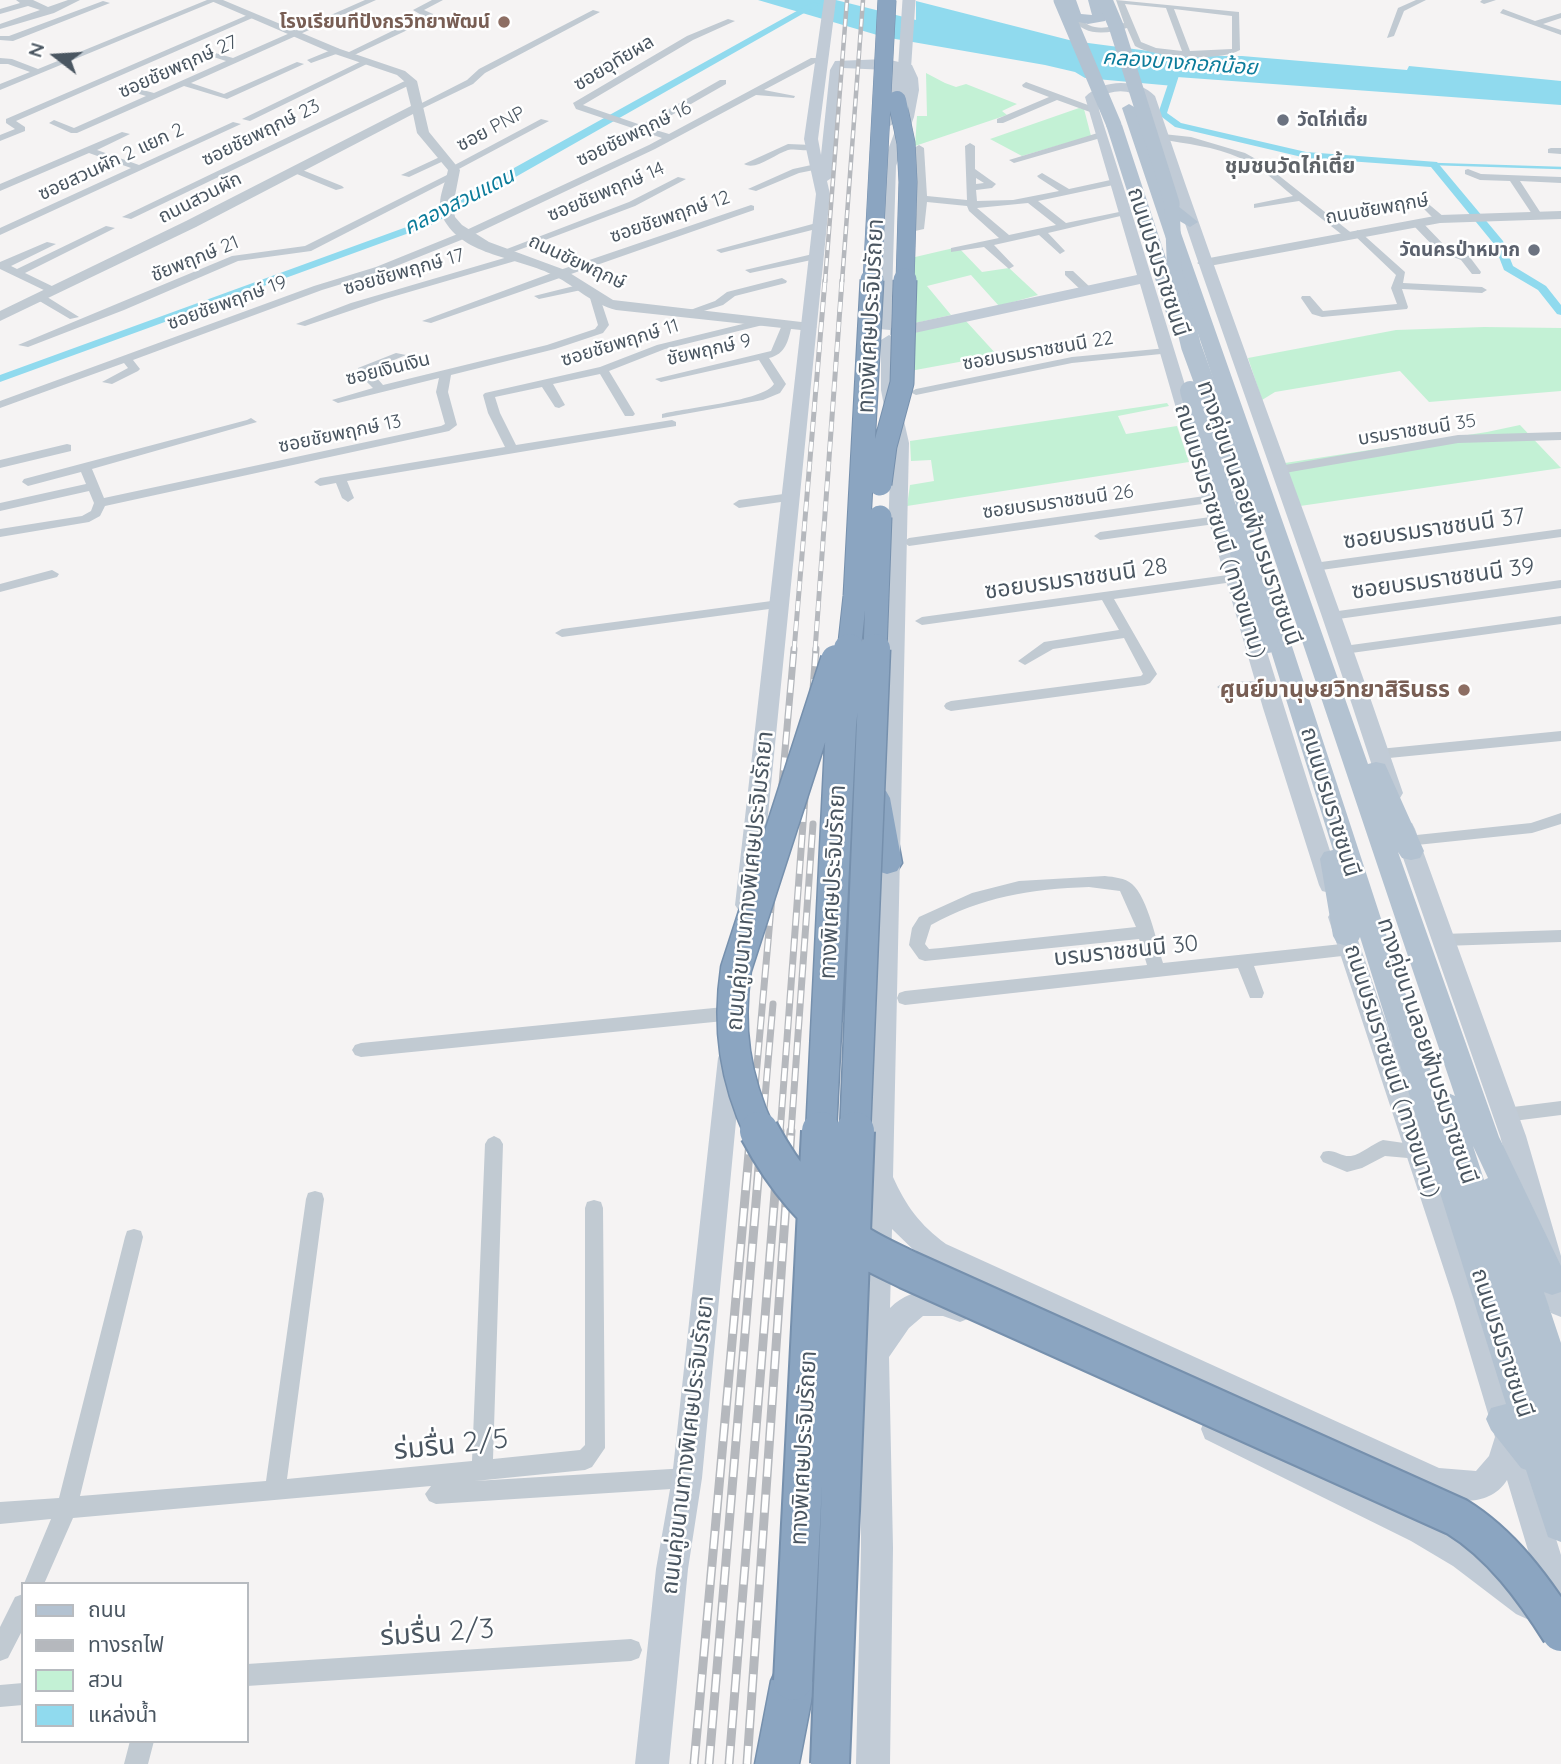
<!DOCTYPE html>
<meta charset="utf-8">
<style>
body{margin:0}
#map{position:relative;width:1561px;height:1764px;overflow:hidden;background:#f5f3f3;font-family:Quicksand,"Noto Sans Thai",sans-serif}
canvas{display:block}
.legend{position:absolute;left:21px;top:1582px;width:228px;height:161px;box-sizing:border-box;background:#fff;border:2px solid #b7bbc0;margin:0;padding:9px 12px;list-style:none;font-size:21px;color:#4a5661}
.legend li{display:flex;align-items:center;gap:14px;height:35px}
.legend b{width:35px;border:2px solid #b7bbc0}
.north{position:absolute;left:21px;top:21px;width:70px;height:70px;-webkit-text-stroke:5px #fff;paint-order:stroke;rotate:287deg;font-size:19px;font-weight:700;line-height:28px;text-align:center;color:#4a5661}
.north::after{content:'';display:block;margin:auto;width:24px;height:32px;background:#4a5661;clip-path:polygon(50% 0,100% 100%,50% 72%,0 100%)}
</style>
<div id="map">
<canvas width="1561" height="1764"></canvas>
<ul class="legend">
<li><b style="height:9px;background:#b3c2d1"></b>ถนน</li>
<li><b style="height:9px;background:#b5b8bd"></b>ทางรถไฟ</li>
<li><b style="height:19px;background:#c3f1d5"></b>สวน</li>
<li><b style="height:19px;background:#90daee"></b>แหล่งน้ำ</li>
</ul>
<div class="north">N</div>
</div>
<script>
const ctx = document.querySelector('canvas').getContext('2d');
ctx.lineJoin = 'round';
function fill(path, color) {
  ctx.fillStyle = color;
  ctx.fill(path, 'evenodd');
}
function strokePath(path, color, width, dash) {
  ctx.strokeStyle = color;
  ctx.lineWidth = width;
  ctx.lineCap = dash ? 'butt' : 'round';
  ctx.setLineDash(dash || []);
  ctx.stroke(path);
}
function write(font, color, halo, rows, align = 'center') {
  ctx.font = font + ' Quicksand,"Noto Sans Thai",sans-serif';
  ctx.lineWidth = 5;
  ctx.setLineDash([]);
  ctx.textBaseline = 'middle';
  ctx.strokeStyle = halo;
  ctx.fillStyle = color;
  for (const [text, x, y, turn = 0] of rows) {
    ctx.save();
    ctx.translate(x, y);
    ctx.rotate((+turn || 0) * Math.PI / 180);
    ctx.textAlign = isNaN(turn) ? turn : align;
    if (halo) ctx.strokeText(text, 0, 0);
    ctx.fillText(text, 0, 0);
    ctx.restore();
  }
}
fill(new Path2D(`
 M926 73 945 83 956 87 966 84 1017 104 1002 111 1007 115 915 146 917 116H927Z
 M1079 108 1084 109 1091 136 1022 156 990 139Z
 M958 247 982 272 1009 268 1038 295 999 306 971 275 927 286 951 315 898 327V261Z
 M965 320 997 355 910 371 912 332Z
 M1484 327 1561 328V391L1429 402 1400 371 1275 392 1262 400 1248 358 1396 330Z
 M1167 403 1169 406 1118 416 1126 434 1177 426 1189 462 907 506 910 485 934 481 931 460 911 461 910 441Z
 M1520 425 1561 468 1300 506 1285 463 1487 432Z`), '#c3f1d5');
fill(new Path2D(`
 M758 0H836L916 20V1L1073 41 1187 56H1242L1407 70 1409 66 1551 80 1561 81V105L1177 77 1174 86 1085 78 1075 72 1045 65 884 37Z`), '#90daee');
strokePath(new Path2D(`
 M1434 164 1561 168`), '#90daee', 2.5);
fill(new Path2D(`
 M813 2 820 4 431 225 0 382V375L423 221 505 173Z
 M1178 63 1182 66 1167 113 1181 123 1306 152 1437 162 1503 241 1513 266 1546 286 1561 305V315L1557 314 1538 290 1504 270 1494 244 1431 167 1306 158 1175 127 1158 114 1174 66Z`), '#90daee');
const motorway = new Path2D(`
 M876 788 886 791 890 798 902 863 897 871 887 874 877 871 872 863 862 798 866 791Z
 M793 1659 808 1666 815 1681 799 1764H755L771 1681 778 1666Z`);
strokePath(motorway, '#7690ad', 3);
fill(new Path2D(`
 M16 0H33L48 7 68 0H80L54 13 0 29V24L40 10 28 6 0 14V9L20 3Z
 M207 0H218L0 90V84L30 72 8 64H0V58L12 59 38 69Z
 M365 0H376L191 83 224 94 297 62 304 64 227 99 184 86 77 133H71L49 123 54 120 74 128 146 96 120 88V84L154 93 226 61 201 53V49L233 58Z
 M432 0H443L424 10 433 14V18L350 57 343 55 423 16 413 10Z
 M1116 0 1239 12 1240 50C1219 62 1156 58 1135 46L1127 28C1106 34 1084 37 1071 17L1078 15C1089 32 1107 29 1124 23ZM1125 4 1166 8 1182 51 1156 48 1141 42ZM1174 9 1232 16V49L1190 51Z
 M1416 0H1426L1404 11 1394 36 1387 38 1398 8Z
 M1482 0H1496L1484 4 1480 2Z
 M103 1 110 3 13 41 0 40V36H9Z
 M1503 9 1535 21 1561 13V18L1543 24 1561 30V35L1500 13Z
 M593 10 600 12 485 73 473 84 419 110 412 108 467 80 479 69Z
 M250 14 257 16 16 121 25 127V131L0 141V135L15 129 6 123V119Z
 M728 19 735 21 693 40 583 105 641 125 720 80H726V84L649 128 669 134 811 58H817V62L764 90 795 96 794 98 756 95 655 149 471 236 384 271 322 290 133 360 140 369 138 371 112 384 102 382 128 368 124 363 0 408V401L314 286 376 267 460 233 649 145 662 138 576 109 573 103 687 36Z
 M336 48 339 49V53L311 63 307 60Z
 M364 60 371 62 250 121 242 119Z
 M411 78 415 81 414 83 131 219 122 217Z
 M1026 82 1096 108 1097 110 1090 112 1057 100 1003 123H997V119L1049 97 1023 87 1022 85Z
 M541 119 549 121 457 170 449 168Z
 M233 122 241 124 0 235V228L131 168 89 153 0 191V184L122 132 130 134 97 150 139 165Z
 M1101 132 1104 133V137L1014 163 1009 160Z
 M1163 134 1191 137 1245 153 1263 163 1354 235 1345 237 1299 201 1254 208V204L1293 196C1276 182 1260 166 1240 158 1214 146 1186 144 1160 139V135Z
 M970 143 975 146V169L996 184 992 188 976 190 977 201 1013 200 1059 191 1039 178 1037 176 1042 173 1069 189 1115 179 1118 180V184L1038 201 1066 223 1124 211 1129 214 1048 233 1065 251 1060 254 1039 235 994 245 1014 266 1009 269 984 247 951 252V248L999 238 969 211 967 206 927 202 924 229 915 231 917 199 914 148 919 145 924 148 927 196 967 200 965 146ZM976 178 984 183 976 184ZM1028 203 1056 225 1009 235 977 208Z
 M788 144 812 145 817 148C808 153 798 148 788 150 775 154 756 171 744 164Z
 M1551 148H1561V154L1548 153V149Z
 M442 156 450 158 409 177 401 175Z
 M816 164 819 165V169L799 173 756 191 748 189 793 169Z
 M295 167 342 186 344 188 336 190 292 172 290 170Z
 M1468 169 1481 174 1561 177V183L1520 181 1542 215 1537 218 1534 217 1510 181 1480 180 1465 174V170Z
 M451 173 459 175 311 251 238 261 124 310 28 347 18 345 232 256 305 246Z
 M678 177 686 179 635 206 508 254 499 252 629 202Z
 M1419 196 1444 217V221H1436L1414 199Z
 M751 205 754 206V210L431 323 422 321 557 271Z
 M1413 221H1421L1446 247 1469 256 1481 272 1480 274H1472L1461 260 1438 251 1413 225Z
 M820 222 824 223V227L721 253 716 250Z
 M106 226 115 228 25 273 58 289V293H50L0 269V262L47 242 56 244 11 266 17 269Z
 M1358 230 1405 272 1403 283 1482 287 1487 290 1482 293 1402 289 1408 307 1407 309 1322 317 1312 314 1301 298 1302 296H1310L1323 311 1397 304 1391 288 1396 275 1354 235 1353 233Z
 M817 253 822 256 821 258 750 273 745 270Z
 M518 254 522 255V259L385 299 305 326 296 324 351 303Z
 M1065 271H1073L1091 288V292H1083L1065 275Z
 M782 278 787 281 786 283 735 296 723 305 691 315 682 313 715 301 727 292Z
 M582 284 586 285V289L539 299 534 296Z
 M36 295H44L79 317 70 319 36 299Z
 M595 295 600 298 609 325 603 333 555 349 451 375 448 392 457 425 449 431 105 506 100 516 89 522 0 537V529L82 516 91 511 94 503 89 491 0 511V503L86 484 81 472 28 486 22 482 24 479 247 420 251 418 257 422 92 469 104 498 441 426 445 424 436 392 439 378 338 403 332 400 373 388 361 376 358 368 396 353 406 355 370 370 383 385 547 345 595 329 598 325 590 298Z
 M763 319 768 322 767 324 665 349 609 371 635 414 633 416H625L600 374 553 384 565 405 559 408 555 407 542 387 495 397 500 413 516 445 672 420 676 422V426L347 481 354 498 348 502 342 498 336 483 320 486 314 482 320 478 505 447 488 413 483 395 485 393 600 367 657 345Z
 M787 322 792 325C788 341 786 354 769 358L786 384 780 393 763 400 662 418V414C684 408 764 401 774 384L759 360 661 382 655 379 771 351 782 325Z
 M1167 348 1171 349V353L1072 363 916 395 910 392 916 389 1072 357Z
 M1561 432V440L1458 443 1279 474 1273 470 1279 466 1458 435Z
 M67 444 71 445V451L0 468V460Z
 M791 493 795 494V500L739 508 733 504 739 500Z
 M1212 495 1218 499 1216 502 909 546 903 542 909 538Z
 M1218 516 1222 517V523L1100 540 1094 536 1100 532Z
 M1561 529V537L1314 571 1308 567 1314 563Z
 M52 570 59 574 57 577 0 592V584Z
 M1235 574 1242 578 1240 581 1114 599 1157 674 1150 683 1145 685 951 711 946 709 944 706 946 703 951 701 1141 676 1143 674 1124 638 1053 649 1025 665 1018 661 1044 642 1119 630 1102 600 922 625 915 621 922 617Z
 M1561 580V588L1331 620 1324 616 1331 612Z
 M779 600 784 601V607L562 637 555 633 562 629Z
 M1561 616V624L1344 654 1337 650 1344 646Z
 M1268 681 1273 683 1275 686 1273 689 1224 692 1217 687 1224 682Z
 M1561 731V741L1379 759 1372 754 1379 749Z
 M1561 813V824L1532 833 1407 846 1399 841 1407 836 1531 823Z
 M1105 876C1114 877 1125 878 1132 884 1148 898 1157 943 1163 963L1351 943 1357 945 1359 949 1357 953 1351 955 1254 966 1264 993 1262 998H1250L1238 968 905 1005 899 1003 897 998 899 993 905 991 1147 965 1139 939 925 961 919 959 909 945 912 928 919 917 972 893 1019 881ZM1089 887 1120 891 1136 927 941 948 929 949 925 944 931 925C981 897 1031 889 1089 887Z
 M1561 930V942L1443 946 1437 944 1435 940 1437 936 1443 934Z
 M734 1006 740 1008 742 1013 740 1018 734 1020 361 1057 355 1055 352 1050 355 1045 361 1043Z
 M1561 1101V1115L1505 1122 1499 1120 1496 1115 1499 1110 1505 1108Z
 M494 1136 500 1139 503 1144 493 1459 580 1450 585 1445V1208L587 1202 594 1200 601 1202 603 1208 605 1448 592 1467 585 1470 475 1481 687 1468 694 1471 697 1478 694 1485 687 1488 436 1504 429 1501 425 1494 431 1486 73 1518 44 1584 23 1586 51 1519 0 1524V1502L59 1498 125 1237 127 1231 134 1229 141 1231 143 1237 80 1496 266 1481 306 1199 308 1193 315 1191 322 1193 324 1199 287 1479 472 1461 485 1144 488 1139Z
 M1383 1140 1425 1146 1428 1151 1425 1156 1419 1159 1385 1156 1362 1168 1347 1172 1323 1162 1320 1157 1323 1152C1334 1148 1340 1157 1351 1156 1362 1154 1372 1144 1383 1140Z
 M23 1594V1629L8 1658 0 1661V1627L15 1597Z
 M631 1639 639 1642 642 1650 639 1658 631 1661 247 1686V1664Z
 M23 1683V1705L0 1707V1685Z
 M130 1741H154L148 1764H124Z`), '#c1cad2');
fill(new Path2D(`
 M209 0H223L340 49 405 71 417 81 429 132 460 170 453 206 455 217 462 225 489 242 565 270 613 300 810 323 817 327 810 331 616 310C592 304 576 287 555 276 520 257 463 257 443 218 435 203 445 185 448 170L417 133 413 114 196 227 0 321V311L186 221 411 106 405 82 397 75 332 53Z
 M1561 211V219L1440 223 1204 267 1197 263 1204 259 1440 215Z`), '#c1cad2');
fill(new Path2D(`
 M824 0H836L818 139 821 155 830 70 835 61 886 59 912 65 918 78 919 90 914 117 896 166 891 328 1137 275 1085 97C1102 79 1138 78 1155 96 1234 330 1324 559 1403 793L1400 798 1392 801 1384 798 1381 793C1306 560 1219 331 1143 98 1129 89 1112 89 1098 98L1099 110C1182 368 1257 628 1341 885L1338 891 1330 893 1322 891 1319 885 1263 708 1140 284 896 337 890 335V330L879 329 877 326 882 166 905 104 906 90 903 71 899 70 895 123 888 127 881 123 887 70 843 68 833 177 827 181 830 194 759 905 755 911 747 914 739 911 735 905 816 194 804 139Z
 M889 335 897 340V390L909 443 893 1177C906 1206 920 1225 946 1244L1439 1468 1476 1471 1489 1456 1495 1437 1454 1300 1328 917 1332 911 1340 908 1348 911 1482 1300 1561 1555V1623L1550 1618 1545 1607 1507 1480C1490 1508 1452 1503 1426 1492L926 1262 892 1229 890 1308C915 1284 940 1289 970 1300L974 1309 970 1318 960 1322 943 1316H923L909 1328 889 1357 893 1548 890 1764H856L861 1548V1354L891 443 881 390V340Z
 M1404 821 1412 823 1415 829 1526 1136 1561 1256V1317L1551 1313 1547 1304 1500 1136 1393 829 1396 823Z
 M730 1048 739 1051 742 1058 702 1478 688 1569 669 1764H635L656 1569 672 1478 718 1058 721 1051Z
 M1216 1415 1433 1519 1475 1544 1538 1592 1543 1603 1538 1614 1527 1619 1516 1614 1453 1566 1411 1541 1205 1439 1201 1429 1205 1419Z`), '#c1cbd6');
fill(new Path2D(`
 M1062 0H1076L1081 14 1092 15 1088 0H1102L1107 18 1105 21 1088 24 1070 20Z
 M1129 104 1136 108 1168 198 1198 222 1190 227 1176 219 1368 764 1376 762 1385 764 1424 851 1420 858 1411 860 1402 858 1398 852 1499 1137 1561 1266V1292L1552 1295 1544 1292 1561 1343V1542L1548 1537 1526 1470 1521 1468 1491 1430 1486 1419 1491 1408 1506 1404 1360 937 1357 943 1347 946 1337 943 1333 936 1320 859 1324 852 1333 850 1227 510 1236 504 1214 436 1217 432H1231L1122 108ZM1263 525 1455 1096 1444 1091 1438 1093 1254 530ZM1473 1146 1488 1178 1484 1180Z
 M1114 120 1122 125 1185 316 1182 320H1170L1167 316 1106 125Z`), '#b3c2d1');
fill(motorway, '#8ba5c1');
const railFar3 = new Path2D(`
 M825 282 847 0
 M842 282 863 0`);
const railFar2 = new Path2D(`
 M794 651 825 280
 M815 651 842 280`);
const railFar1 = new Path2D(`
 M751 1133 794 649
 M762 1133 773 1004
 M780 1133 816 649
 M791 1133 813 824`);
const rail = new Path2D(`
 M694 1764 751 1131
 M709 1764 762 1131
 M729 1764 780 1131
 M747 1764 791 1131`);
strokePath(railFar3, '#b5b8bd', 4.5);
strokePath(railFar2, '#b5b8bd', 5);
strokePath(railFar1, '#b5b8bd', 7);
strokePath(rail, '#b5b8bd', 9);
strokePath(railFar3, '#fff', 2.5, [8]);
strokePath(railFar2, '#fff', 3.5, [10]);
strokePath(railFar1, '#fff', 4.5, [13]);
strokePath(rail, '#fff', 6, [18]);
const motorwayBridgeFar3 = new Path2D(`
 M897 100 906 143 908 182 905 282
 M872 282 887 0`);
const motorwayBridgeFar2 = new Path2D(`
 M880 484 885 446 902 383 905 280
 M849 651 855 596 872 280
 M875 651 880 517`);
const motorwayBridgeFar1 = new Path2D(`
 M760 1133C735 1079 727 1028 736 969L836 660
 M821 1133 841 725 849 649
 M855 1133 875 649`);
const motorwayBridge = new Path2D(`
 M759 1131C782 1174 814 1215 855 1242 871 1253 890 1261 908 1270L1457 1517C1501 1544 1534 1589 1561 1632
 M793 1681 821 1131
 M830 1764 855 1131`);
strokePath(motorwayBridgeFar3, '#7690ad', 19, []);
strokePath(motorwayBridgeFar2, '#7690ad', 25, []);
strokePath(motorwayBridgeFar1, '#7690ad', 33, []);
strokePath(motorwayBridge, '#7690ad', 42, []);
strokePath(new Path2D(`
 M901 121 909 0`), '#c1cbd6', 13);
strokePath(new Path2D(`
 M1061 0 1114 125
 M1105 0 1116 26 1172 203 1175 282`), '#b3c2d1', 15);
strokePath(new Path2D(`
 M1175 280 1191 346 1224 436
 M1190 391 1268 643`), '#b3c2d1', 20);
strokePath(motorwayBridgeFar3, '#8ba5c1', 18);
strokePath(motorwayBridgeFar2, '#8ba5c1', 23);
strokePath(motorwayBridgeFar1, '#8ba5c1', 30);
strokePath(motorwayBridge, '#8ba5c1', 38);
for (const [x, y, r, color] of [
 [504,22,7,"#8d6e63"],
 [1283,120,7,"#6b7280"],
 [1534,250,7,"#6b7280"],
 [1464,690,7,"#8d6e63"]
]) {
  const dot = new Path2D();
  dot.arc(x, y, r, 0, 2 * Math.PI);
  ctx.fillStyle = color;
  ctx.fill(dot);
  strokePath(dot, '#fff', 2.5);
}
write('bold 19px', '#785e54', '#fff', [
 ["โรงเรียนทีปังกรวิทยาพัฒน์",490,22]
], 'right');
write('19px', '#4a5661', '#fff', [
 ["ซอยอุทัยผล",614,63,-31],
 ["ซอยชัยพฤกษ์ 27",178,67,-24],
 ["ซอย PNP",491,129,-28],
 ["ซอยชัยพฤกษ์ 23",261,133,-26],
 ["ซอยชัยพฤกษ์ 16",634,134,-26],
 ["ซอยสวนผัก 2 แยก 2",111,162,-25],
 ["ซอยชัยพฤกษ์ 14",606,192,-23],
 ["ถนนสวนผัก",200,198,-27],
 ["ถนนชัยพฤกษ์",1377,209,-10],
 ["ซอยชัยพฤกษ์ 12",670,217,-19],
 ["ชัยพฤกษ์ 21",195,259,-22],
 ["ถนนชัยพฤกษ์",577,262,25],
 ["ซอยชัยพฤกษ์ 17",404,272,-16],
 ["ซอยชัยพฤกษ์ 19",227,303,-20],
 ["ซอยชัยพฤกษ์ 11",620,343,-17],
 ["ชัยพฤกษ์ 9",709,350,-13],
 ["ซอยบรมราชชนนี 22",1038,351,-10],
 ["ซอยเงินเงิน",388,369,-14],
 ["บรมราชชนนี 35",1417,430,-9],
 ["ซอยชัยพฤกษ์ 13",340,434,-12],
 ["ซอยบรมราชชนนี 26",1058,502,-8]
]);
write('bold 19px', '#5b616d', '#fff', [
 ["วัดไก่เตี้ย",1297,120],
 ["วัดนครป่าหมาก",1520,250,"right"]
], 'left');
write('italic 21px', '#0c7c9b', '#fff', [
 ["คลองบางกอกน้อย",1180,63,4],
 ["คลองสวนแดน",459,202,-27]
]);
write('bold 21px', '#5f6368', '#fff', [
 ["ชุมชนวัดไก่เตี้ย",1290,167]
]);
write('23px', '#4a5661', '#fff', [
 ["ถนนบรมราชชนนี",1158,262,72],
 ["ทางพิเศษประจิมรัถยา",871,316,-87],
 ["ทางคู่ขนานลอยฟ้าบรมราชชนนี",1249,513,71],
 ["ซอยบรมราชชนนี 37",1434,529,-8],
 ["ถนนบรมราชชนนี (ทางขนาน)",1220,531,73],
 ["ซอยบรมราชชนนี 28",1076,579,-8],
 ["ซอยบรมราชชนนี 39",1443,579,-8],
 ["ถนนบรมราชชนนี",1330,802,73],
 ["ถนนคู่ขนานทางพิเศษประจิมรัถยา",750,881,-84],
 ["ทางพิเศษประจิมรัถยา",833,882,-87],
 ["บรมราชชนนี 30",1126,951,-6],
 ["ทางคู่ขนานลอยฟ้าบรมราชชนนี",1427,1051,72],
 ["ถนนบรมราชชนนี (ทางขนาน)",1392,1071,72],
 ["ถนนบรมราชชนนี",1502,1343,72],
 ["ถนนคู่ขนานทางพิเศษประจิมรัถยา",688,1445,-83],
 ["ทางพิเศษประจิมรัถยา",804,1448,-87]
]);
write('bold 23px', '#785e54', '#fff', [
 ["ศูนย์มานุษยวิทยาสิรินธร",1450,690]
], 'right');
write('28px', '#4a5661', '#fff', [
 ["ร่มรื่น 2/5",451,1445,-6],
 ["ร่มรื่น 2/3",437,1633,-4]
]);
</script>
